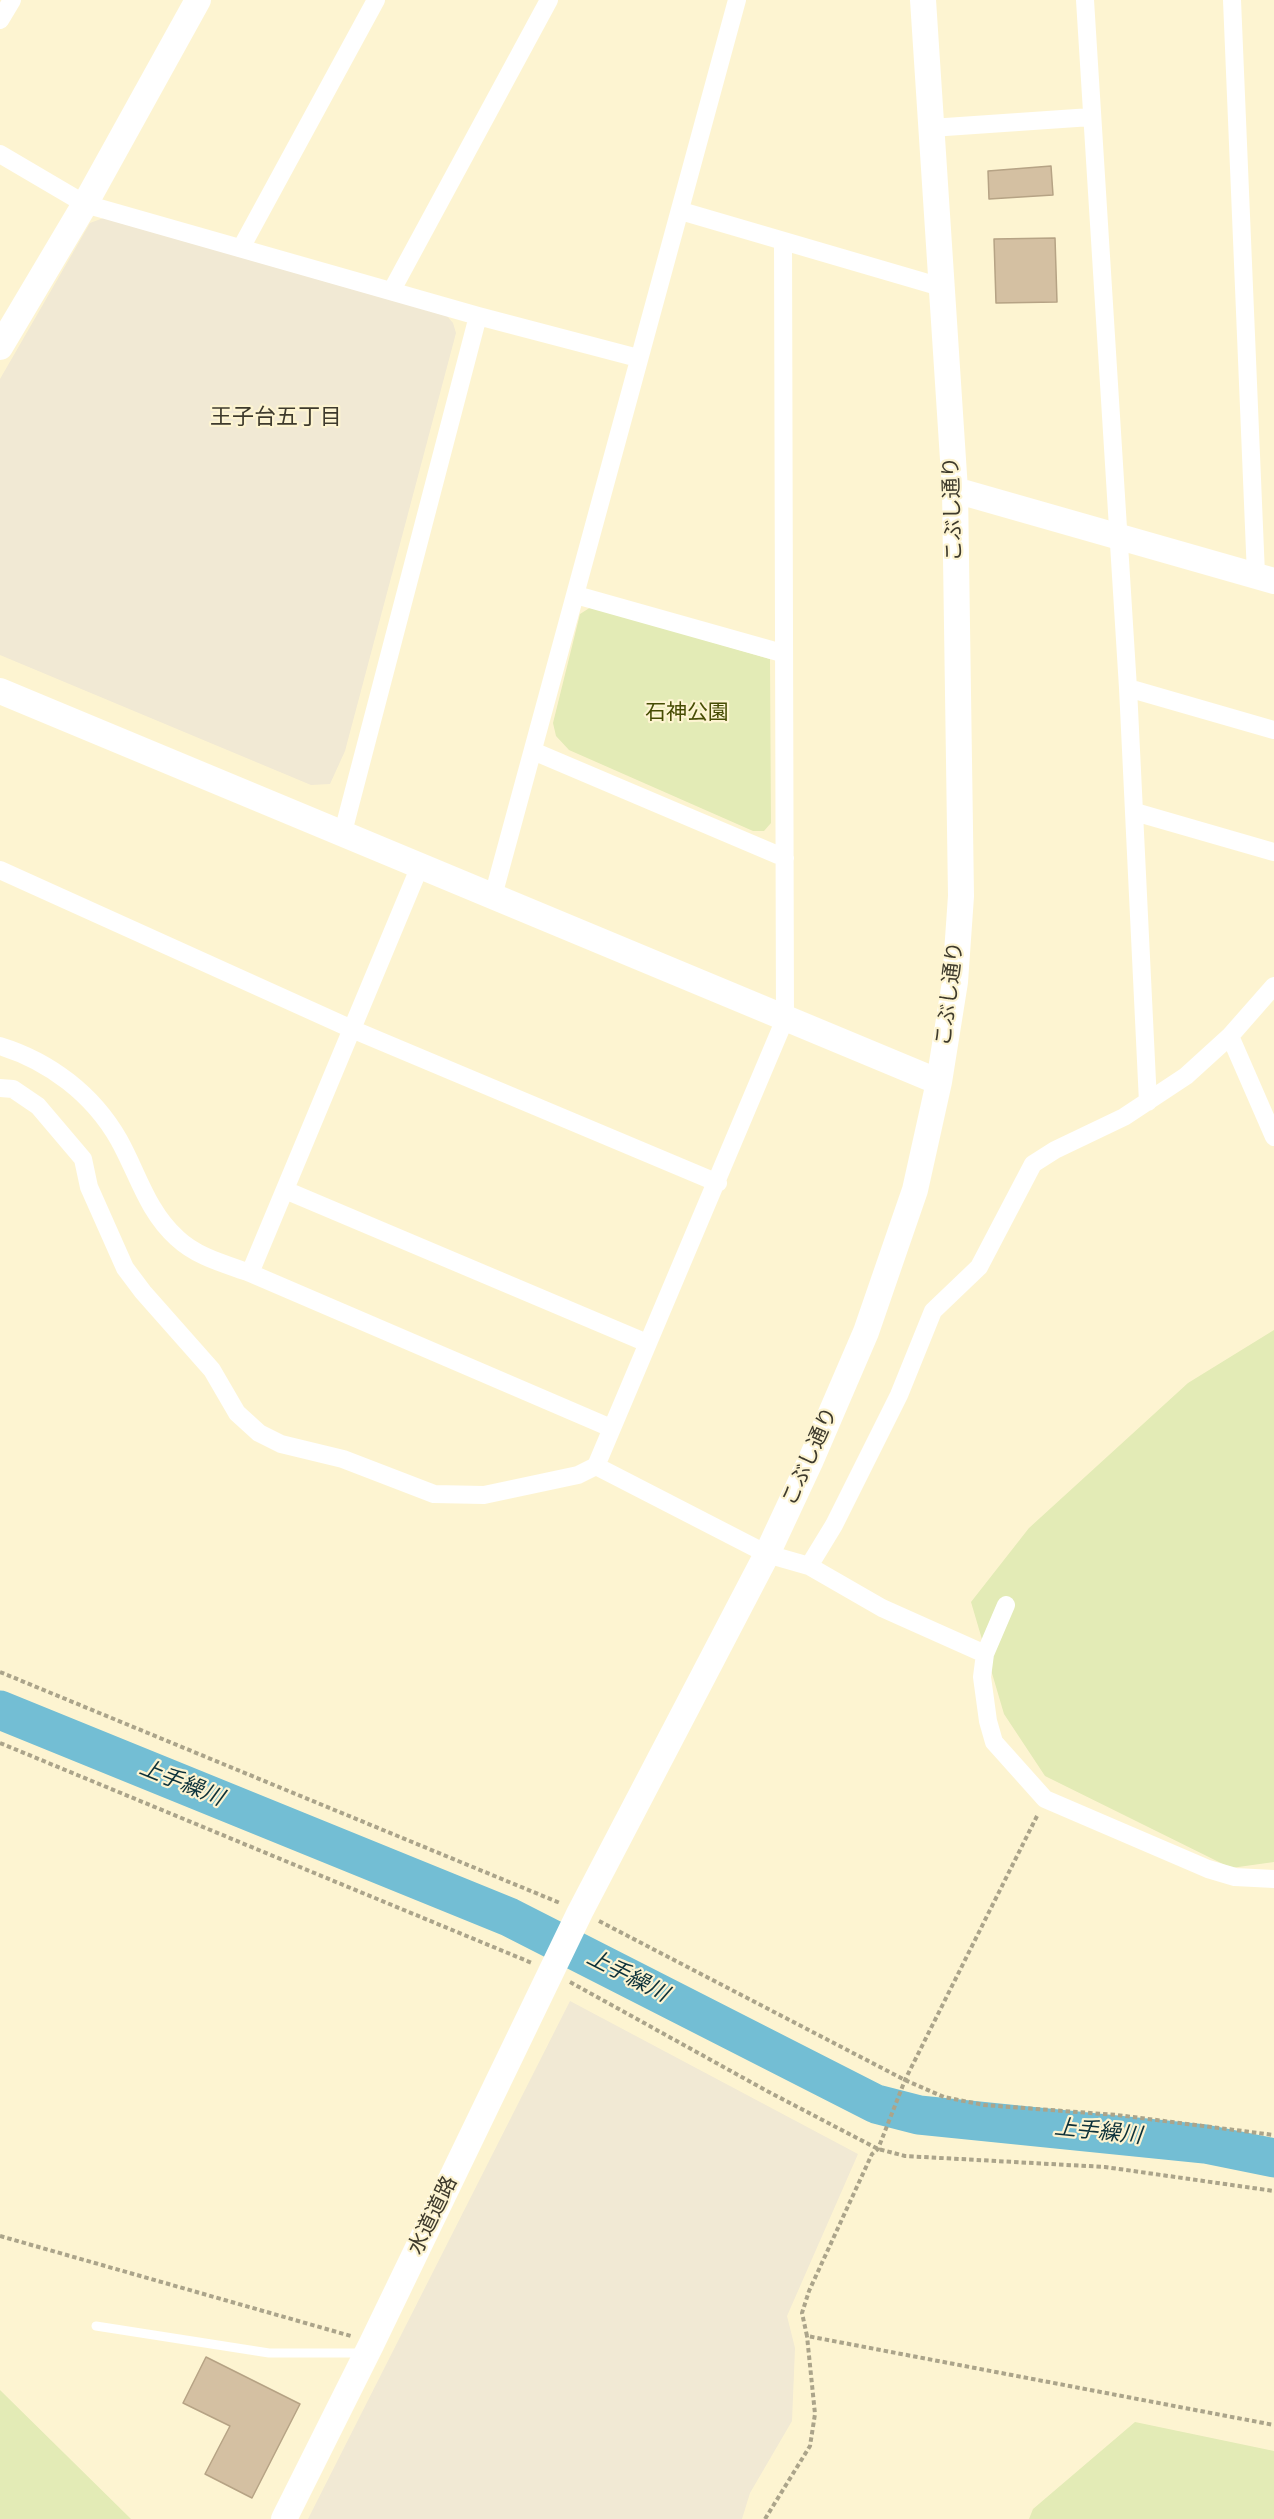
<!DOCTYPE html>
<meta charset="utf-8">
<style>
body{margin:0}
canvas{display:block;background:#fdf4d1}
</style>
<canvas width="1274" height="2519"></canvas>
<script>
const ctx = document.querySelector('canvas').getContext('2d');
ctx.lineJoin = 'round';
function fill(path, color) {
  ctx.fillStyle = color;
  ctx.fill(path, 'evenodd');
}
function strokePath(path, color, width, dash) {
  ctx.strokeStyle = color;
  ctx.lineWidth = width;
  ctx.lineCap = dash ? 'butt' : 'round';
  ctx.setLineDash(dash || []);
  ctx.stroke(path);
}
function write(font, color, halo, rows, align = 'center') {
  ctx.font = font + ' Jost,"Noto Sans JP",sans-serif';
  ctx.lineWidth = 4.5;
  ctx.setLineDash([]);
  ctx.textBaseline = 'middle';
  ctx.strokeStyle = halo;
  ctx.fillStyle = color;
  for (const [text, x, y, turn = 0] of rows) {
    ctx.save();
    ctx.translate(x, y);
    ctx.rotate((+turn || 0) * Math.PI / 180);
    ctx.textAlign = isNaN(turn) ? turn : align;
    if (halo) ctx.strokeText(text, 0, 0);
    ctx.fillText(text, 0, 0);
    ctx.restore();
  }
}
fill(new Path2D(`
 M106 217 447 316 453 323 456 333 345 751 330 784 311 785 0 655V379L90 223Z
 M570 2001 858 2154 787 2316 795 2348 792 2421 750 2493 742 2519H308Z`), '#f1e9d4');
fill(new Path2D(`
 M591 607 770 659 771 823 764 831H753L569 750 556 736 553 723 580 614Z
 M1274 1330V1862L1231 1868 1045 1776 1004 1714 971 1602 1029 1528 1188 1383Z
 M0 2390 131 2519H0Z
 M1135 2422 1274 2451V2519H1029L1033 2509Z`), '#e3ebb6');
strokePath(new Path2D(`
 M0 1710 509 1917 876 2104 919 2115 1205 2144 1274 2158`), '#73bed4', 39);
const building = new Path2D(`
 M1051 166 1053 195 989 199 988 171Z
 M1055 238 1057 302 996 303 994 239Z
 M206 2357 300 2404 252 2498 205 2474 230 2426 183 2403Z`);
fill(building, '#d4c0a2');
strokePath(building, '#b6a385', 1.5);
strokePath(new Path2D(`
 M0 1672 560 1903
 M0 1743 532 1963
 M1037 1816 905 2080 878 2149 872 2154 809 2291 802 2313 807 2336 1274 2425
 M599 1921 905 2080 944 2097 984 2105 1117 2115 1274 2135
 M570 1982 767 2091 878 2149 905 2156 1105 2167 1274 2191
 M0 2236 351 2336
 M765 2519 810 2446 815 2414 807 2336`), '#aba48a', 4, [4.5, 3]);
strokePath(new Path2D(`
 M96 2326 269 2353H365`), '#fff', 9);
strokePath(new Path2D(`
 M1085 0 1128 688 1148 1102
 M1232 0 1256 575
 M0 20 12 0
 M931 128 1091 117
 M0 154 85 204 478 316 638 358
 M681 211 941 287
 M241 248 376 0
 M392 290 549 0
 M576 595 782 653
 M1128 688 1274 730
 M533 751 785 858
 M1135 812 1274 852
 M343 832 478 316
 M0 870 354 1030 718 1183
 M493 896 737 0
 M1230 1036 1274 1137
 M0 1046C49 1061 93 1094 119 1140 138 1174 147 1211 177 1238 197 1257 225 1264 250 1273L611 1428
 M0 1088 13 1089 38 1106 83 1159 89 1187 125 1268 143 1292 212 1370 237 1413 259 1433 281 1444 343 1459 434 1494 484 1495 578 1475 596 1466 767 1554 809 1566 882 1608 985 1654
 M285 1190 647 1343
 M250 1273 420 866
 M596 1466 785 1019 783 242
 M809 1566 834 1525 899 1395 933 1311 979 1267 1033 1164 1055 1150 1124 1117 1186 1076 1230 1036 1274 986
 M1006 1605 985 1654 982 1677 988 1721 994 1742 1045 1799 1208 1869 1235 1877 1274 1879`), '#fff', 18);
strokePath(new Path2D(`
 M0 347 85 204 198 0
 M955 490 1274 581
 M0 691 939 1082
 M284 2519 372 2343 580 1912 767 1554 810 1462 866 1332 915 1190 939 1082 955 982 961 896 955 490 923 0`), '#fff', 26);
write('21px', '#3e3a2c', '#fdf4d1', [
 ["こぶし通り",954,509,-92],
 ["こぶし通り",951,994,-83],
 ["こぶし通り",811,1457,-66],
 ["水道道路",434,2216,-64]
]);
write('21px', '#464c03', '#fdf4d1', [
 ["石神公園",687,714]
]);
write('22px', '#3e3a2c', '#fdf4d1', [
 ["王子台五丁目",276,419]
]);
write('italic 22px', '#0c313a', '#fdf4d1', [
 ["上手繰川",181,1784,22],
 ["上手繰川",627,1977,27],
 ["上手繰川",1098,2133,6]
]);
</script>
